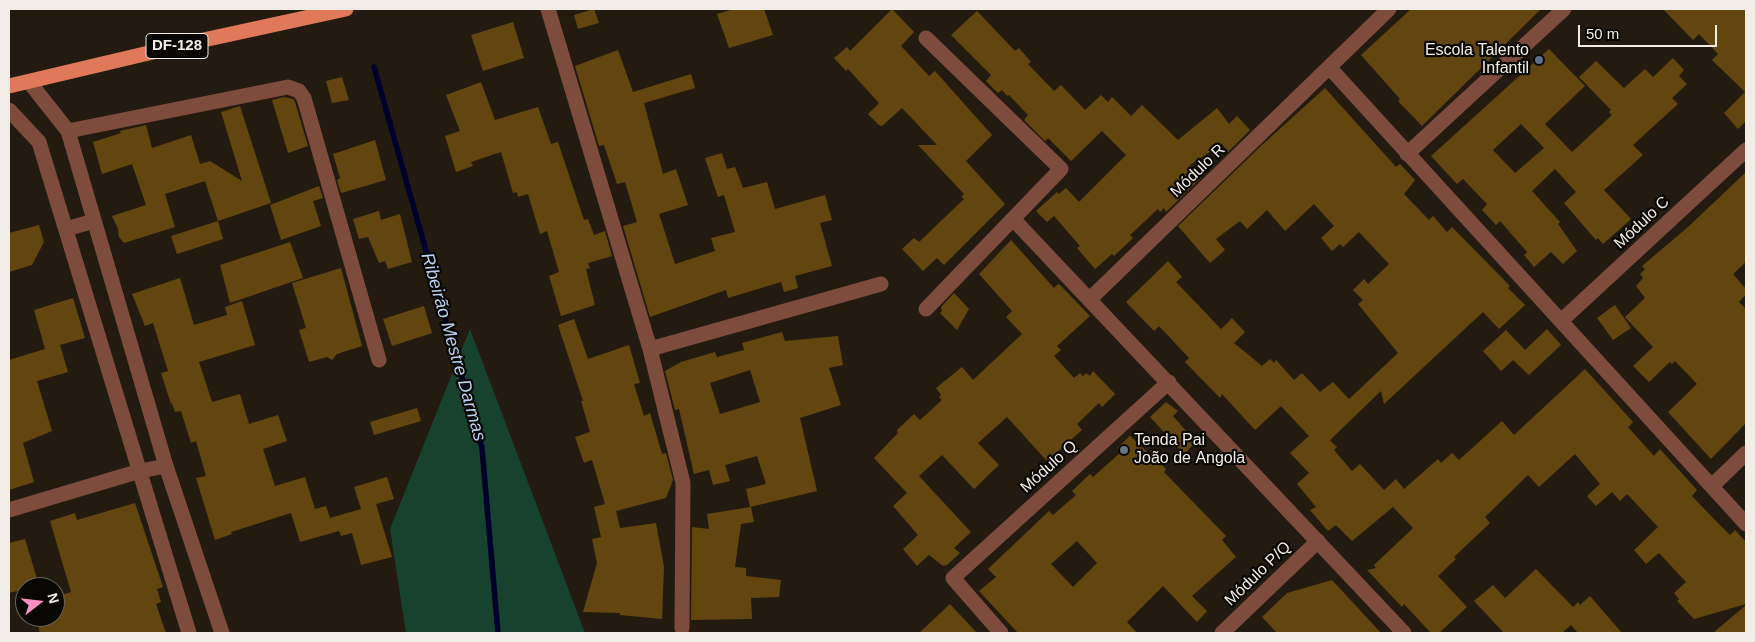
<!DOCTYPE html>
<meta charset="utf-8">
<style>
body{margin:0}
#map{position:relative;width:1755px;height:642px;overflow:hidden;background:#231b10;font-family:Arial,sans-serif}
canvas{display:block}
.frame{position:absolute;inset:0;border:10px solid #f1ece5;pointer-events:none}
.north{position:absolute;left:15px;top:577px;width:50px;height:50px;box-sizing:border-box;background:#090703;border:1px solid #66635d;border-radius:50%;rotate:74deg;font-size:14px;font-weight:700;line-height:20px;text-align:center;color:#f1ece5}
.north::after{content:'';display:block;margin:auto;width:18px;height:22px;background:#fc8fc2;clip-path:polygon(50% 0,100% 100%,50% 72%,0 100%)}
.scale{position:absolute;left:1578px;top:25px;width:139px;height:22px;box-sizing:border-box;border:2px solid #f1ece5;border-top:0;padding-left:6px;font-size:15px;line-height:18px;white-space:nowrap;color:#f1ece5;-webkit-text-stroke:4px #090703;paint-order:stroke}
</style>
<div id="map">
<canvas width="1755" height="642"></canvas>
<div class="frame"></div>
<div class="north">N</div>
<div class="scale">50 m</div>
</div>
<script>
const ctx = document.querySelector('canvas').getContext('2d');
ctx.lineJoin = 'round';
function fill(path, color) {
  ctx.fillStyle = color;
  ctx.fill(path, 'evenodd');
}
function strokePath(path, color, width, dash) {
  ctx.strokeStyle = color;
  ctx.lineWidth = width;
  ctx.lineCap = dash ? 'butt' : 'round';
  ctx.setLineDash(dash || []);
  ctx.stroke(path);
}
function write(font, color, halo, rows, align = 'center') {
  ctx.font = font + ' Arial,sans-serif';
  ctx.lineWidth = 4.5;
  ctx.setLineDash([]);
  ctx.textBaseline = 'middle';
  ctx.strokeStyle = halo;
  ctx.fillStyle = color;
  for (const [text, x, y, turn = 0] of rows) {
    ctx.save();
    ctx.translate(x, y);
    ctx.rotate((+turn || 0) * Math.PI / 180);
    ctx.textAlign = isNaN(turn) ? turn : align;
    if (halo) ctx.strokeText(text, 0, 0);
    ctx.fillText(text, 0, 0);
    ctx.restore();
  }
}
fill(new Path2D(`
 M470 329 585 633H406L390 529Z`), '#16422e');
strokePath(new Path2D(`
 M374 67 482 448 498 633`), '#00002d', 5.5);
fill(new Path2D(`
 M594 9 599 23 578 29 574 15Z
 M734 9H764L773 35 729 48 717 14Z
 M892 9 914 32 901 46 929 76 935 71 992 135 966 161 1005 204 944 265 937 258 923 271 902 249 914 238 919 242 964 199 961 197 964 194 918 145H937L902 108 882 126 879 125 868 114 879 103 848 69 846 71 834 58 847 47 850 51Z
 M1411 9H1541L1422 126 1398 101 1400 99 1361 55Z
 M1663 9H1746V121L1738 129 1724 113 1745 92 1712 60 1718 54 1699 34 1693 40Z
 M977 11 1015 51 1019 48 1031 62 1028 64 1054 91 1061 85 1085 110 1101 95 1108 102 1112 97 1131 116 1142 105 1178 140 1217 108 1229 124 1237 116 1250 130 1228 152 1222 144 1190 165 1201 178 1166 212 1164 208 1160 212 1158 209 1130 235 1133 238 1114 256 1112 254 1095 269 1077 248 1080 246 1054 216 1047 222 1036 211 1057 192 1059 194 1066 188 1079 202 1126 155 1102 131 1071 161 1048 138 1045 141 1024 120 1028 115 1009 95 1007 96 1002 90 998 93 986 81 991 75 951 35Z
 M513 22 524 58 483 71 471 35Z
 M1549 49 1585 86 1545 124 1572 152 1612 115 1609 112 1611 110 1579 77 1596 61 1624 88 1645 69 1653 77 1673 58 1684 70 1679 76 1687 84 1672 98 1678 104 1633 145 1643 155 1604 190 1631 219 1603 244 1598 238 1596 240 1564 203 1576 192 1555 169 1532 191 1560 222 1558 224 1577 251 1563 264 1551 252 1534 267 1524 255 1527 252 1500 221 1496 225 1482 210 1487 204 1463 179 1457 184 1431 156ZM1521 124 1544 148 1515 173 1493 150Z
 M618 50 633 92 691 74 695 88 644 103 663 174 676 169 688 205 659 214 675 264 715 251 711 238 735 232 724 195 718 197 705 158 722 153 727 169 735 167 743 188 767 182 775 209 825 195 832 220 820 223 832 266 795 276 798 288 784 292 781 282 728 298 726 290 650 317 623 226 637 222 625 182 617 184 604 145 599 146 575 66Z
 M342 77 349 100 332 103 326 81Z
 M481 82 495 120 538 107 551 144 558 142 584 220 588 219 594 235 605 231 612 256 588 263 590 268 586 269 595 305 561 316 549 276 559 272 547 231 540 234 528 194 518 197 517 192 513 193 501 152 471 162 473 166 456 172 445 136 460 131 446 95Z
 M1325 88 1396 167 1400 164 1415 180 1404 194 1429 220 1433 216 1447 232 1452 227 1510 286 1508 288 1525 305 1499 329 1483 312 1384 404 1381 391 1330 440 1337 447 1334 450 1352 471 1360 464 1384 490 1396 479 1404 489 1438 459 1441 463 1452 453 1459 460 1502 421 1514 435 1585 369 1633 422 1628 427 1654 456 1660 449 1697 490 1692 496 1714 519 1730 535 1735 530 1746 542V604L1694 619 1677 601 1679 599 1674 593 1686 582 1659 553 1646 564 1634 550 1658 527 1627 494 1620 501 1612 492 1596 506 1587 496 1600 484 1575 454 1539 487 1528 475 1485 517 1490 523 1454 557 1456 559 1438 576 1467 607 1439 633H1431L1404 604 1402 607 1367 570 1376 568 1374 565 1413 528 1393 507 1352 541 1336 525 1328 531 1310 510 1316 507 1297 484 1309 473 1290 453 1309 436 1281 406 1255 430 1222 394 1220 398 1185 362 1189 358 1159 326 1154 331 1126 302 1168 261 1182 277 1176 282 1221 329 1232 318 1245 332 1234 343 1262 366 1270 359 1274 363 1276 360 1294 380 1302 373 1320 392 1333 382 1349 399 1398 353 1358 304 1363 300 1353 290 1364 279 1368 284 1389 264 1359 232 1343 247 1340 244 1332 251 1321 238 1334 226 1314 204 1285 231 1267 210 1247 229 1240 221 1216 239 1225 250 1210 263 1178 226 1263 144Z
 M284 97 293 99 295 102 308 146 288 153 272 100Z
 M240 106 271 203 218 221 223 239 177 254 171 236 218 221 205 181 165 194 175 227 124 243 119 237 118 229 112 216 146 205 132 164 102 174 93 142 121 133 120 131 146 125 152 148 191 135 200 164 210 161 242 181 221 112Z
 M375 140 386 180 341 193 337 180 340 178 333 154Z
 M1746 172V262L1733 274 1746 289V294L1739 302 1746 309V423L1711 459 1668 412 1697 384 1675 361 1672 364 1670 362 1649 382 1633 366 1653 347 1625 317 1645 298 1636 286 1643 278 1640 274 1645 269 1642 266 1688 227Z
 M319 186 323 198 313 201 321 226 281 240 270 205Z
 M379 211 381 220 400 214 412 262 388 269 385 261 379 263 368 237 359 239 353 219Z
 M39 225 44 242 32 265 9 272V233Z
 M1011 240 1054 288 1058 284 1060 285 1090 316 1057 346 1061 350 1054 356 1074 378 1080 373 1083 376 1086 373 1090 376 1093 371 1115 394 1102 407 1099 403 1077 424 1082 430 1047 461 1007 417 978 443 999 465 974 489 942 455 919 476 971 532 954 548 960 553 947 565 943 566 929 555 917 566 903 549 918 535 893 506 907 493 874 458 898 433 897 430 914 414 920 420 942 400 939 397 941 395 936 388 962 367 973 380 1022 334 1006 317 1012 311 979 274Z
 M290 242 303 278 230 303 220 265Z
 M341 268 362 346 337 354 332 360 327 357 309 362 299 330 306 328 292 283Z
 M180 278 194 325 227 315 225 307 242 301 255 345 199 362 212 402 240 394 249 424 278 415 287 441 263 449 275 486 305 477 315 509 326 506 330 518 361 509 354 487 387 477 394 499 376 504 392 557 361 565 352 533 341 536 339 531 300 542 291 513 231 532 232 534 215 540 196 478 206 476 196 441 191 443 181 411 175 412 172 403 171 404 161 373 168 371 153 323 145 326 132 294Z
 M954 293 969 309 957 330 940 313 942 311 941 307Z
 M73 298 85 338 60 345 68 372 37 381 52 431 23 443 34 482 9 490V360L45 349 34 310Z
 M1615 305 1631 328 1613 340 1597 318Z
 M424 306 432 333 392 346 383 319Z
 M574 319 588 359 629 345 640 383 634 384 644 416 650 413 662 454 666 453 673 480 666 498 616 511 620 528 656 523 664 567 662 619 620 615V613L583 612 597 563 592 539 601 537 594 507 605 504 592 460 584 463 575 437 590 432 581 401H583L558 325Z
 M1547 329 1561 345 1529 375 1513 360 1501 371 1483 351 1506 330 1525 350Z
 M782 332 785 341 838 336 843 365 829 368 841 405 800 418 817 491 750 507 746 489 766 484 757 456 725 465 730 481 713 485 709 470 694 474 679 409 675 410 665 371 681 362 715 352 717 357 744 350 742 343ZM750 370 760 402 720 414 710 383Z
 M1166 402 1178 411 1173 416 1196 442 1184 454 1150 417Z
 M417 408 421 421 374 435 370 422Z
 M1130 436 1166 469 1164 472 1226 536 1222 540 1236 557 1192 596 1207 611 1197 622 1163 586 1127 622 1137 633H1018L979 591 996 577 988 569 1049 511 1053 515 1076 495 1072 491 1090 474 1093 477 1121 452 1117 448ZM1077 541 1097 563 1073 587 1051 564Z
 M135 503 163 587 157 589 161 602 156 604 166 633H40L36 617H55V597L71 592 50 521 75 513 77 520Z
 M751 507 754 522 741 524 735 567 746 568V576L781 580 779 597 751 598 752 619 691 620 692 527 709 529 707 514Z
 M25 539 39 585 25 587V589L9 593V543Z
 M1536 569 1573 607 1578 602 1580 605 1590 596 1622 633H1578L1571 625 1562 633H1504L1474 601 1493 585 1505 598Z
 M1332 580 1381 633H1277L1262 617 1287 593Z
 M950 604 977 633H919Z
 M1746 605V633H1713Z`), '#63460f');
strokePath(new Path2D(`
 M548 9 650 349 683 483 682 628
 M926 38 1061 169 926 309
 M1329 67 1746 524
 M30 83 68 131 166 466 222 633
 M9 110 39 142 189 633
 M68 131 288 87 299 91 304 98 379 360
 M1407 154 1564 9
 M1014 220 1404 633
 M66 229 94 221
 M1090 299 1389 9
 M1561 321 1746 150
 M650 349 881 284
 M1712 486 1746 453
 M9 510 140 471 166 466
 M1001 633 953 578 1169 382
 M1222 633 1318 541`), '#7d4c3d', 15);
strokePath(new Path2D(`
 M9 86 208 39 346 9`), '#df7959', 15);
for (const [x, y, r, color] of [
 [1539,60,5,"#5c6f8a"],
 [1124,450,5,"#6b7280"]
]) {
  const dot = new Path2D();
  dot.arc(x, y, r, 0, 2 * Math.PI);
  ctx.fillStyle = color;
  ctx.fill(dot);
  strokePath(dot, '#090703', 2);
}
for (const [x, y, w] of [
 [177,46,62]
]) {
  const box = new Path2D();
  box.roundRect(x - w / 2, y - 12.5, w, 25, 4);
  ctx.fillStyle = '#090703';
  ctx.fill(box);
  strokePath(box, '#f1ece5', 1);
}
write('bold 15px', '#f1ece5', null, [
 ["DF-128",177,46]
]);
write('16px', '#f1ece5', '#090703', [
 ["Escola Talento",1529,51],
 ["Infantil",1529,69],
 ["Tenda Pai",1134,441,"left"],
 ["João de Angola",1134,459,"left"]
], 'right');
write('16px', '#f1ece5', '#090703', [
 ["Módulo R",1198,171,-44],
 ["Módulo C",1642,223,-43],
 ["Módulo Q",1049,467,-42],
 ["Módulo P/Q",1258,574,-44]
]);
write('italic 18px', '#bad1f1', '#090703', [
 ["Ribeirão Mestre Darmas",453,347,74]
]);
</script>
